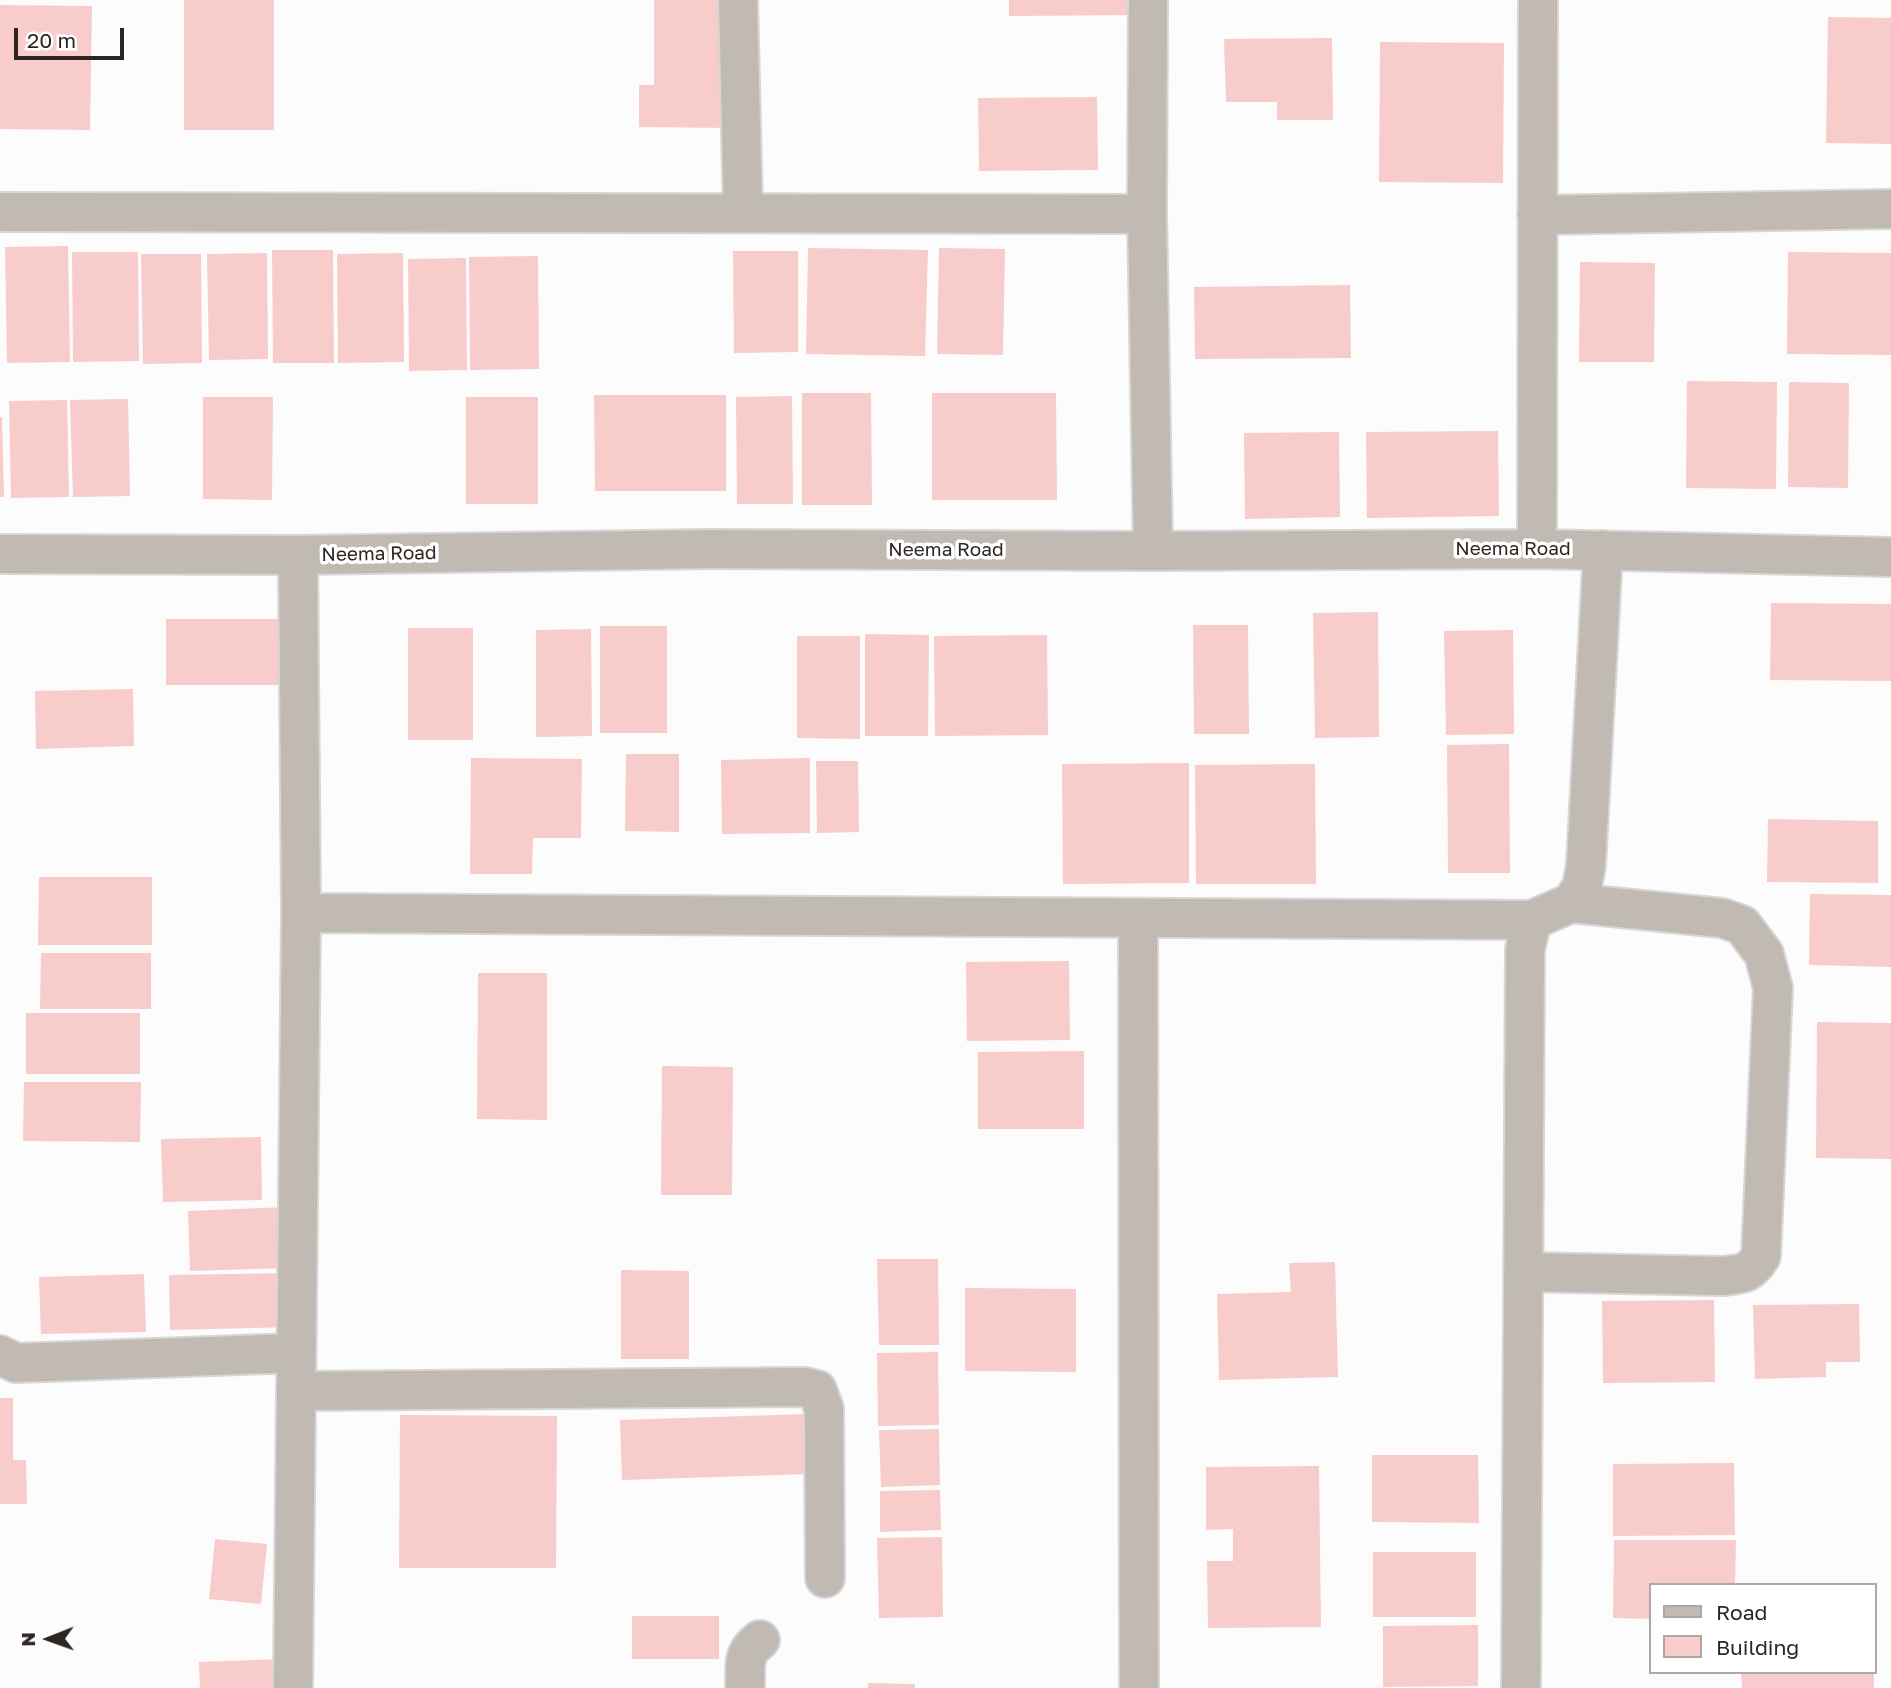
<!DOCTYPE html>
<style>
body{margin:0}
#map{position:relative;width:1891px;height:1688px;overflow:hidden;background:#fcfcfc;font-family:"Golos Text",sans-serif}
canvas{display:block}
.legend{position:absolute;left:1649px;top:1583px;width:228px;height:91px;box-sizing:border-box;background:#fff;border:2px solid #aba8a6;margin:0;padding:9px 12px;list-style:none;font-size:21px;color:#2d2521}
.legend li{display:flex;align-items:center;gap:14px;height:35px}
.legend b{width:35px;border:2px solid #aba8a6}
.north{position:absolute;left:14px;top:1604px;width:70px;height:70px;-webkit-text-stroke:5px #fff;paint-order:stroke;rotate:269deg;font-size:19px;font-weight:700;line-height:28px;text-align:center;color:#2d2521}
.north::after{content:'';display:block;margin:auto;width:24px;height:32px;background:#2d2521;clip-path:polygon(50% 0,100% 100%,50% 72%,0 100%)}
.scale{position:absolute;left:14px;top:28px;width:110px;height:32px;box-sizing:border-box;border:4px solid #2d2521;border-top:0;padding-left:9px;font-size:21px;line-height:24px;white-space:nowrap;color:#2d2521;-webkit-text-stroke:5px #fff;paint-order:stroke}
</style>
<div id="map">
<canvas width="1891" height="1688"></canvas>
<ul class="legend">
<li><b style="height:9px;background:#c0bab2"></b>Road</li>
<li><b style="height:19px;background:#f7ccca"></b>Building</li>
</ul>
<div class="north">N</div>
<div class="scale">20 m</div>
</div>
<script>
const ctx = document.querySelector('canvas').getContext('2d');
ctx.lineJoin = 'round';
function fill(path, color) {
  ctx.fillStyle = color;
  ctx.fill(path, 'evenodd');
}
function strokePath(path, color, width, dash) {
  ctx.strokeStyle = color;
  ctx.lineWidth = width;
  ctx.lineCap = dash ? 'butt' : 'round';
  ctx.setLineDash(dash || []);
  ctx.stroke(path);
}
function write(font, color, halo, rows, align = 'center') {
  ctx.font = font + ' "Golos Text",sans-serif';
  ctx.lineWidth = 7;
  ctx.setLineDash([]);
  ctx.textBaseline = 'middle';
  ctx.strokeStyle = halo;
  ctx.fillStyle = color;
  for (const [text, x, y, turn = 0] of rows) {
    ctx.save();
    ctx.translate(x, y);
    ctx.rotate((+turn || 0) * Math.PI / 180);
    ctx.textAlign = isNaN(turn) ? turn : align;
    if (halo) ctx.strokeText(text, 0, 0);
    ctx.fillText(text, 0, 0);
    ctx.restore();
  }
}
fill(new Path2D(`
 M184 0H274V130H184Z
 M654 0H733L731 128 639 127V85H654Z
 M1009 0H1138V15L1009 16Z
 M0 5 92 6 90 130 0 129Z
 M1828 17 1891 18V144L1826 143Z
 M1332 38 1333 120H1277V102H1226L1224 39Z
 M1380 42 1504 43 1503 183 1379 182Z
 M1097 97 1098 170 979 171 978 98Z
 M68 246 70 362 7 363 5 247Z
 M808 248 928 250 925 356 806 354Z
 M939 248 1005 249 1003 355 937 354Z
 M272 250H333L334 363H273Z
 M733 251H798V352L734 353Z
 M72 252H138L139 361 73 362Z
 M1788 252 1891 253V355L1787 354Z
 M267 253 268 359 209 360 207 254Z
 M403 253 404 362 338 363 337 254Z
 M141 254H201L202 363 143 364Z
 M538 256 539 369 470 370 469 257Z
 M466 258 467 370 409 371 408 259Z
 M1580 262 1655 263 1654 362H1579Z
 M1350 285 1351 358 1195 359 1194 287Z
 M1687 381 1777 382 1776 489 1686 488Z
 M1789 382 1849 383 1848 488 1788 487Z
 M802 393H871L872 505H802Z
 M932 393H1056L1057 500H932Z
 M594 395H726V491H595Z
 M792 396 793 504H737L736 397Z
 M203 397H273L272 500 203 499Z
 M466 397H538V504H466Z
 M128 399 130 496 73 497 70 400Z
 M67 400 69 497 11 498 9 401Z
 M0 417H2L4 497H0Z
 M1498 431 1499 516 1367 518 1366 432Z
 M1339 432 1340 517 1245 519 1244 433Z
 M1771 603 1891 604V681L1770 680Z
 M1378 612 1379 737 1315 738 1313 613Z
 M166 619H289L288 685H166Z
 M1193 625H1248L1249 734H1194Z
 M600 626H667V733H600Z
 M408 628H473V740H408Z
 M591 629 592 736 536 737V630Z
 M1513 630 1514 734 1446 735 1444 631Z
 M865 634 929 635 928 736H865Z
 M1047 635 1048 735 935 736 934 636Z
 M797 636H860V739L797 738Z
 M133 689 134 746 36 749 35 691Z
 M1509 744 1510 873H1448L1447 745Z
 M626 754H679V832L625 831Z
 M471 758 582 759 581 838H533L532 874H470Z
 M810 758V833L722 834 721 760Z
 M816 761H858L859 832 817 833Z
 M1189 763V883L1063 884 1062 764Z
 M1315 764 1316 884H1196L1195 765Z
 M1768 819 1878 821V883L1767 882Z
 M39 877H152V945H38Z
 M1810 894 1891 895V967L1809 965Z
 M41 953H151V1009H40Z
 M1069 961 1070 1040 967 1041 966 962Z
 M478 973H547V1120L477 1119Z
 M26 1013H140V1074H26Z
 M1817 1022 1891 1023V1159L1816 1158Z
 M1084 1051V1129H978V1052Z
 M662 1066 733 1067 732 1195H661Z
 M24 1082H141L140 1142 23 1141Z
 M261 1137 262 1200 163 1202 161 1139Z
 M287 1207 288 1268 190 1271 188 1211Z
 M877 1259H938L939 1345H879Z
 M1335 1262 1338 1377 1219 1380 1217 1294 1291 1292 1289 1263Z
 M621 1270 689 1271V1359H621Z
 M294 1273 295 1327 170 1330 169 1275Z
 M144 1274 146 1332 41 1334 39 1277Z
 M965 1288 1076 1289V1372L965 1371Z
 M1714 1300 1715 1382 1603 1383 1602 1301Z
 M1859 1304 1860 1362H1826V1377L1755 1379 1753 1305Z
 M938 1352 939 1425 878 1426 877 1353Z
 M0 1398H13V1460H26L27 1504H0Z
 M808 1414 810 1474 622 1480 620 1420Z
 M400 1415 557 1416 556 1568H399Z
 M939 1429 940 1485 881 1487 879 1430Z
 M1372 1455H1478L1479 1523 1372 1522Z
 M1734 1463 1735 1535 1613 1536V1464Z
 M1319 1466 1321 1627 1208 1628 1207 1561H1233V1529L1206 1530V1467Z
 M940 1490 941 1530 880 1532V1491Z
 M942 1537 943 1617 879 1618 877 1538Z
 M215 1539 267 1544 261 1604 209 1599Z
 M1614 1540H1736L1735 1585H1651V1619L1613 1618Z
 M1373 1552H1476V1617H1373Z
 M632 1616H719V1659H632Z
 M1478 1625V1686L1383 1687V1626Z
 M282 1659 283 1688H200L199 1662Z
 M1741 1672H1874V1688H1742Z
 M868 1683 915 1684V1688H868Z`), '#f7ccca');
const minor = new Path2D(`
 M738 0 743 212
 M1148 0 1147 214 1153 551
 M0 212 1147 214
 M1537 215 1891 209
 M1537 549 1538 0
 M0 554 298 555 710 549 1153 551 1537 549 1891 557
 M1571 903 1582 887 1586 865 1603 550
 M301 913 1532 920 1571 903 1722 918 1742 925 1764 954 1773 988 1761 1256C1750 1274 1743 1274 1722 1276L1523 1272
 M1138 918 1139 1688
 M0 1355 16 1363 296 1353
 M297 1391 804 1387 817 1390 824 1409 825 1578
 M293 1688 301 913 298 555
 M745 1688C746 1667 741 1654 760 1640
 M1521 1688 1525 949 1532 920`);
strokePath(minor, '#d7d5d5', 42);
strokePath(minor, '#c0bab2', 38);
write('19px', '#2d2521', '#fff', [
 ["Neema Road",1513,549],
 ["Neema Road",946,550],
 ["Neema Road",379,554,-1]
]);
</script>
